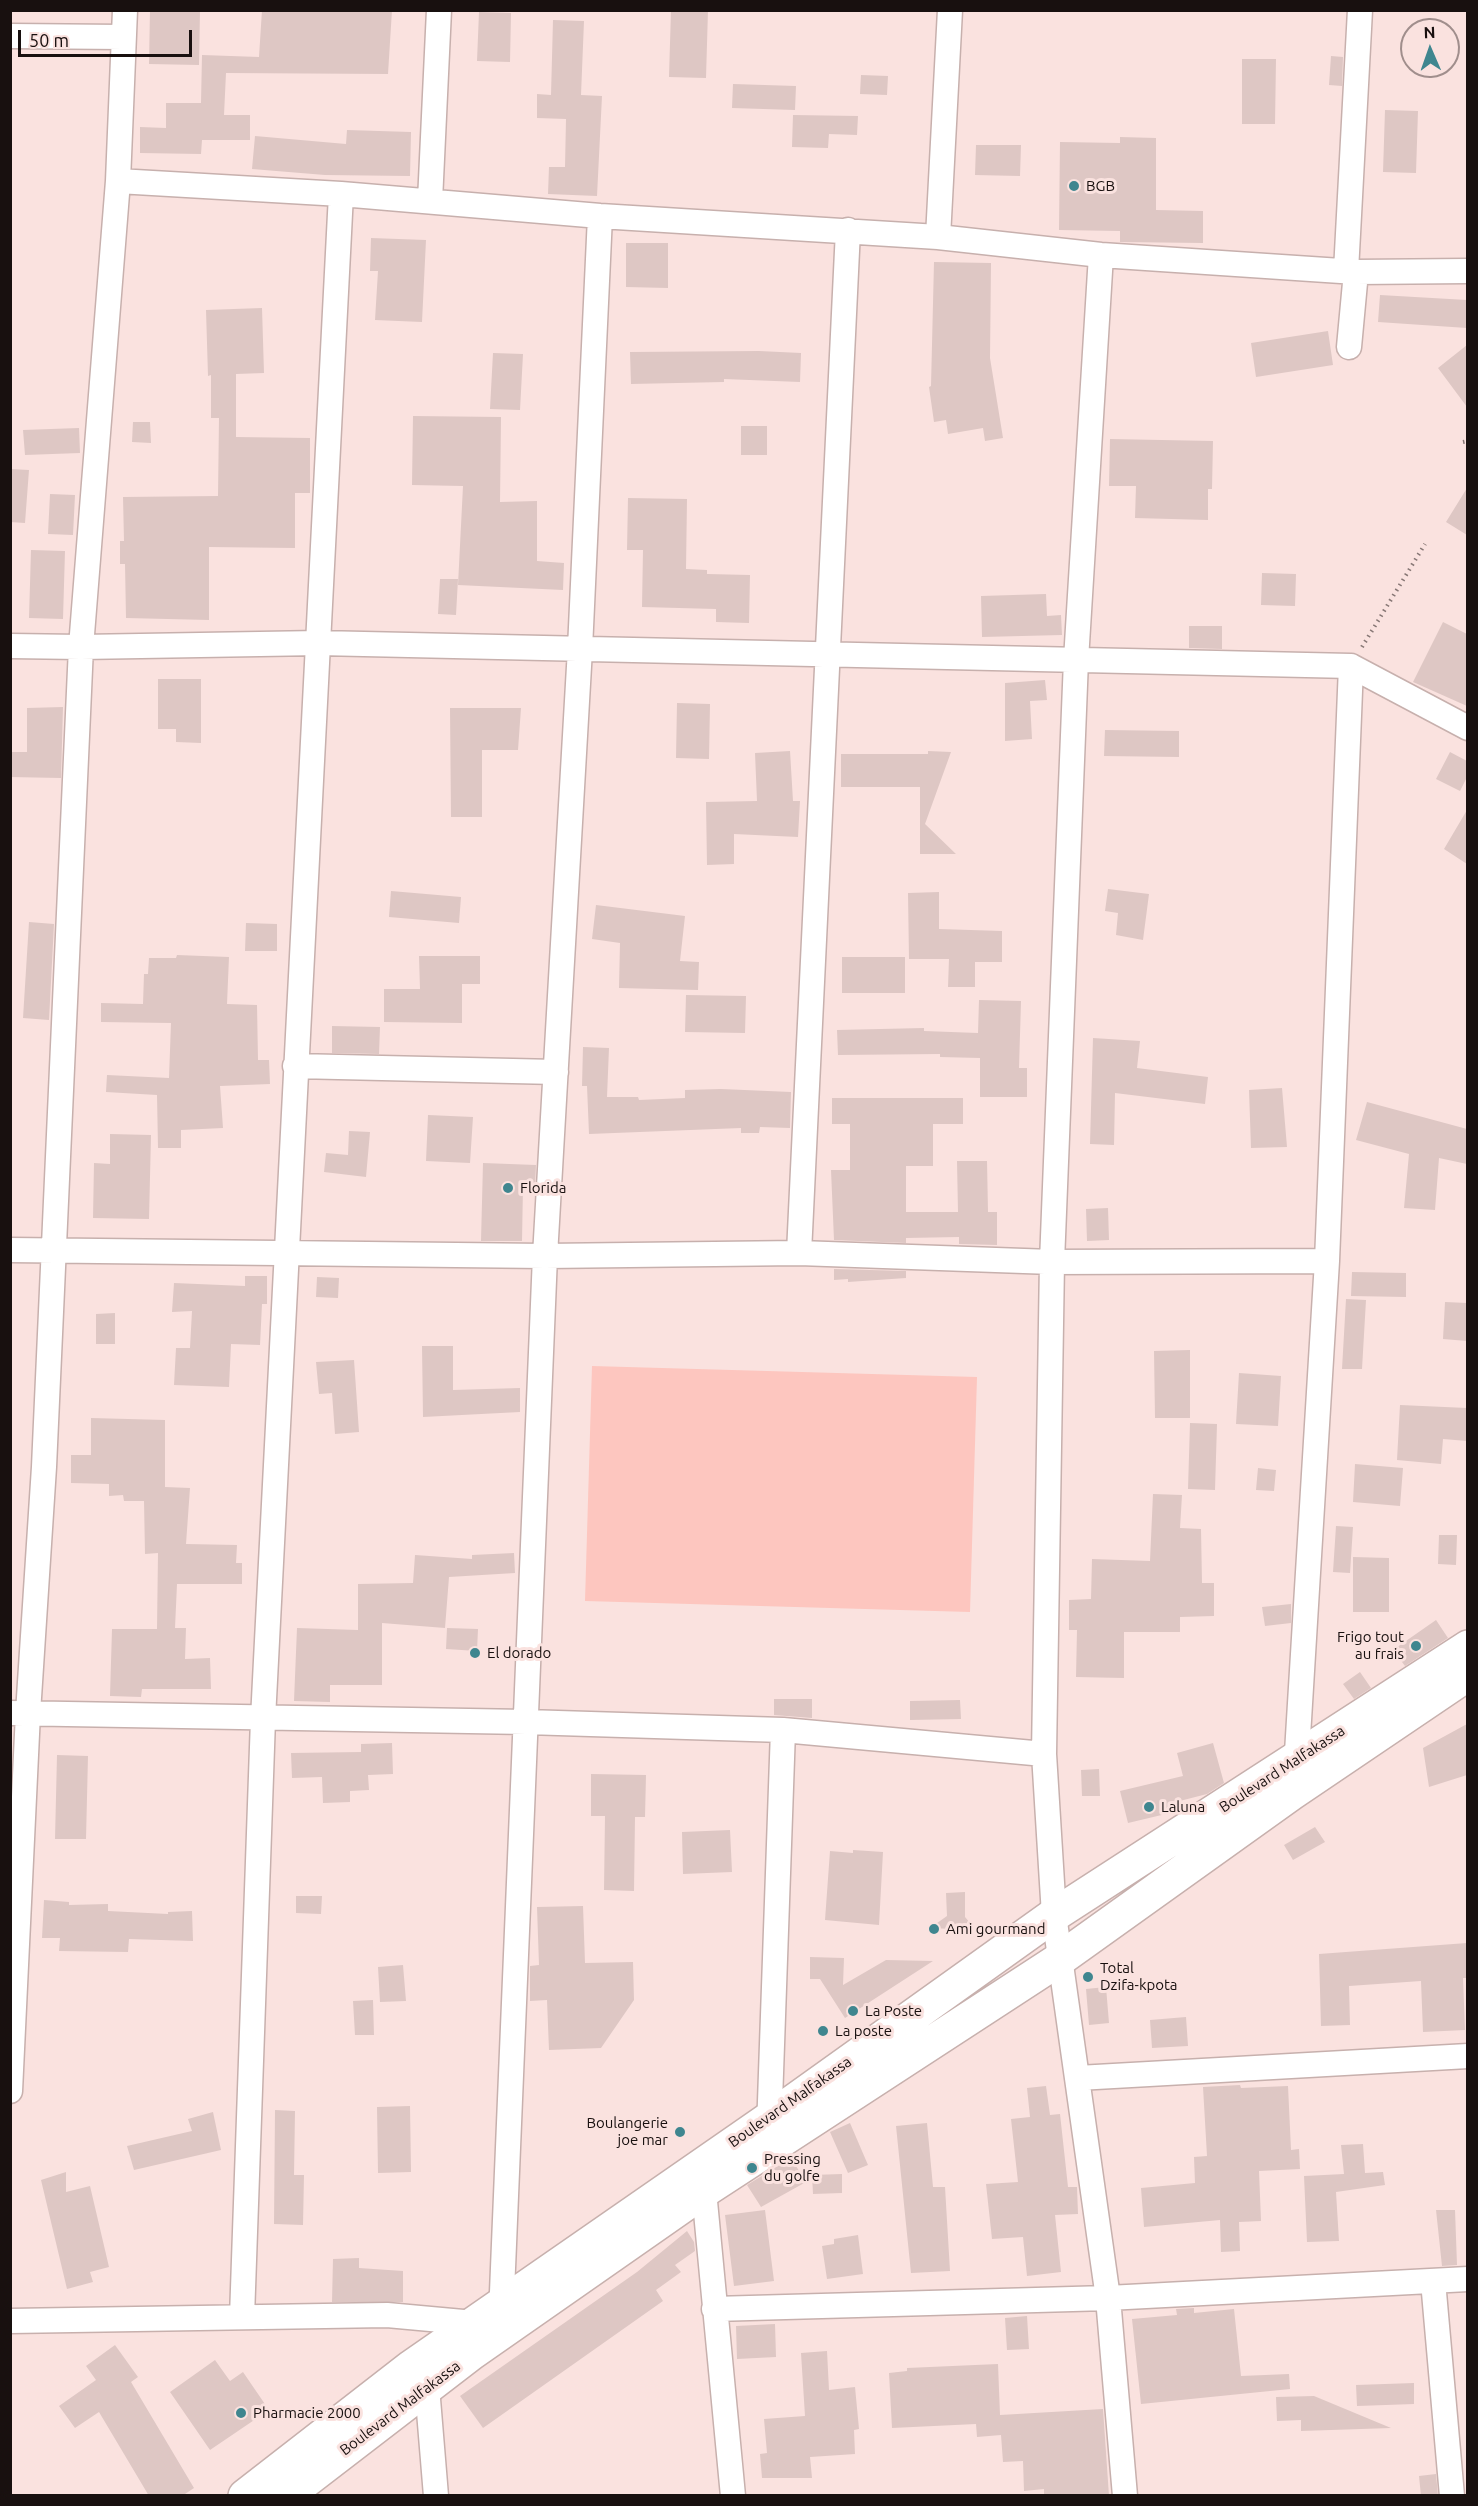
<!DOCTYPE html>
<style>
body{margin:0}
#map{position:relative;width:1478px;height:2506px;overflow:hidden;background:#fae2df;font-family:Ubuntu,sans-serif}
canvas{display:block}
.frame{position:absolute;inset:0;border:12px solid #18100f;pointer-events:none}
.north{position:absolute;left:1400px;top:18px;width:60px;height:60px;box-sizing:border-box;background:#fae2df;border:2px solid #a08e8c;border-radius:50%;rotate:358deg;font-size:16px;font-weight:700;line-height:24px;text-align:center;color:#18100f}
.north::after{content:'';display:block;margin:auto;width:21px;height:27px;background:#3f868f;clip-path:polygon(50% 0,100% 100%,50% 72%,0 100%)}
.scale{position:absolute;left:18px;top:30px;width:174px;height:27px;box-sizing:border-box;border:3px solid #18100f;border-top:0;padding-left:8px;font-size:18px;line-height:21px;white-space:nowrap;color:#18100f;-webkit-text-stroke:4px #fae2df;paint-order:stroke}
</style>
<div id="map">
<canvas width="1478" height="2506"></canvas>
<div class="frame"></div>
<div class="north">N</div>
<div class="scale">50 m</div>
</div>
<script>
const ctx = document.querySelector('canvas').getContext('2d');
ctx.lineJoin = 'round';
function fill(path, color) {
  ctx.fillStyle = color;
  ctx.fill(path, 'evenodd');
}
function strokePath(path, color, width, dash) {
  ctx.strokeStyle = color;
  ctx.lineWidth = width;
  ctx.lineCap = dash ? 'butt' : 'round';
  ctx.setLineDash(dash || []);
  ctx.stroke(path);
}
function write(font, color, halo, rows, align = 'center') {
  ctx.font = font + ' Ubuntu,sans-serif';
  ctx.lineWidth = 6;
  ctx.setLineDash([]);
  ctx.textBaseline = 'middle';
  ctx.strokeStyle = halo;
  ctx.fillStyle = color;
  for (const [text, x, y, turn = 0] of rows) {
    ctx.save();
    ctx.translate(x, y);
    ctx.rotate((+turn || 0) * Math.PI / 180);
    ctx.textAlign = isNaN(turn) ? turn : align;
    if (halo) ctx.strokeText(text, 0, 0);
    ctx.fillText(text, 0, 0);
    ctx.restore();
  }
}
fill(new Path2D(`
 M592 1366 977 1377 970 1612 585 1601Z`), '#fdc6bf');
fill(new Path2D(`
 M150 10H200L199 65 149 64Z
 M262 10H392L388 74 226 73 224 115H250V140H202L201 154 140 153V127L166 128V103H201L202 55 259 57Z
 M671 10H708L706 78 669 77Z
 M479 12 511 13 510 62 477 61Z
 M553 20 584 21 581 95 602 96 597 196 548 194 549 167H565L566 119 537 118V94L551 95Z
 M1331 56 1343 57 1342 86 1329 85Z
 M1242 59H1276L1275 124H1242Z
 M861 75 888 76 887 95 860 94Z
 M733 84 796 86 795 110 732 108Z
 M1385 110 1418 111 1416 173 1383 172Z
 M793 115 858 116 857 135 829 134 828 148 792 147Z
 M347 130 411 132 410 176 325 175 252 169 255 136 346 144Z
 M1120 137 1156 138V210L1203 211V243L1120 242V231L1059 230 1060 142 1120 143Z
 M976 145H1021L1020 176 975 175Z
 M371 238 426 240 422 322 375 320 378 271H370Z
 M626 243H668V288L626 287Z
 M934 262 991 263 990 358 1003 438 985 441 983 428 948 434 946 420 934 422 929 387 931 386Z
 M1380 295 1467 300V328L1378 322Z
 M262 308 264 373 236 374V437L310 438V493H295V548L209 547V620L126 618 125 564H120V541H124L123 497 218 496 219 418H211V375L208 376 206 310Z
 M1328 331 1333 365 1256 377 1251 343Z
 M1467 345V407L1438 368Z
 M759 351 801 353 800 382 724 379V382L631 384 630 352Z
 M493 353 523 354 520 410 490 409Z
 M413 416 501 417 500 502 537 501V561L564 563 563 590 458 585 463 486 412 485Z
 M133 422H150L151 443 132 442Z
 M741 426H767V455H741Z
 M79 428 80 453 25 455 23 430Z
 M1110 439 1213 441 1212 489H1208V520L1135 518 1136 486H1109Z
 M10 469 29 470 25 523 10 522Z
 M1467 488V535L1446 522Z
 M50 494 75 495 73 535 48 534Z
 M628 498 687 499 686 569 707 570V574L750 575 749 623 716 622V609L642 607 643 550H627Z
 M31 550 65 551 63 619 29 618Z
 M1262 573 1296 574 1295 606 1261 605Z
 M440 579H458L456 615 438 614Z
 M1046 594 1047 616 1061 615 1062 635 982 637 981 596Z
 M1443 622 1467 634V706L1413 682Z
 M1189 626H1222V649L1189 648Z
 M158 679H201V743L176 742V729H158Z
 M1045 680 1047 700 1030 701 1032 739 1005 741V683Z
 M677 703 710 704 709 759 676 758Z
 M63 707 61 778 10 777V752H27V708Z
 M450 708H521L518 750H482V817H451Z
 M1105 730 1179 731V757L1104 756Z
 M790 751 793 801H800L798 837 734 834V864L707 865 706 802 757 801 755 753Z
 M928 751 951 752 925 824 956 854H920V787H841V754H928Z
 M1450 752 1467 761V777L1460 791 1436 779Z
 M1467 810V864L1444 849Z
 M1108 889 1149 894 1143 940 1116 935 1118 913 1105 911Z
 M391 891 461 897 459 923 389 917Z
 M939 892V929L1002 931V962H975V987H948L949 959H909L908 893Z
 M596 905 685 916 680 961 699 962 698 990 619 988 620 943 592 939Z
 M29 922 54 924 49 1020 23 1018Z
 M246 923 277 924V951H245Z
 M177 955 229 957 227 1004 257 1005 258 1060H269L270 1084 220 1086 223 1128 181 1130V1148H158L157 1095 106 1092 107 1075 169 1078 171 1023 101 1022V1003L143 1004 144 974H148L149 958H176Z
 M419 956H480V984H462V1023L384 1022V989H420Z
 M842 957H905V993H842Z
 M686 995 746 996 745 1033 685 1032Z
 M979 1000 1021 1001 1019 1068H1027V1097H980V1058L940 1057V1054L838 1055 837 1030 924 1028V1031L978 1033Z
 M332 1026 380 1027 379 1054 332 1053Z
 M1093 1038 1140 1041 1137 1068 1208 1077 1205 1104 1115 1093 1114 1145 1090 1144Z
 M583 1047 609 1048 607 1097H638L639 1100 685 1098V1090L721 1089 791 1092 790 1128 760 1127 759 1133H741V1128L589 1134 587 1086H582Z
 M1282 1088 1287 1147 1251 1148 1249 1090Z
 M832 1098H963V1124H933V1166H906V1212H958L957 1161H987L988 1212H997V1245L959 1244V1237L906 1238V1243L834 1240 831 1170H850V1124H832Z
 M1367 1102 1467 1129V1164L1439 1158 1435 1210 1404 1208 1409 1154 1356 1140Z
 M428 1115 473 1117 470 1163 426 1161Z
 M349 1131 370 1132 366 1177 324 1172 326 1153 348 1155Z
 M110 1134 151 1135 149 1219 93 1218 94 1163 110 1164Z
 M483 1163 536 1165 535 1186H523L522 1241H481Z
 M1108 1208 1109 1240 1087 1241 1086 1209Z
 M834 1269 906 1271V1278L848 1282V1279L834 1280Z
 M1352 1272 1406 1273V1297L1351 1296Z
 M245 1276H267V1304H262L260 1345 231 1344 229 1387 174 1385 176 1348H190L192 1311 172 1312 174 1283 245 1286Z
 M317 1277 339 1278 338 1298 316 1297Z
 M1346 1299 1366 1300 1362 1369H1342Z
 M1445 1302 1467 1303V1341L1443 1339Z
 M115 1313V1344H96V1314Z
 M422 1346H453V1390L520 1388V1412L423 1417Z
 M1190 1350V1418H1155L1154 1351Z
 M354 1360 359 1432 335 1434 332 1393 319 1394 316 1362Z
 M1239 1373 1281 1376 1278 1426 1236 1424Z
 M1400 1405 1467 1408V1441L1443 1439 1441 1464 1397 1460Z
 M91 1418 165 1420V1487L190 1488 186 1544 237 1545 236 1563H242V1584H177L175 1628H186L185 1659 210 1658 211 1689H142L141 1697 110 1696 112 1629H157L158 1553 145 1554 144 1501H124L123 1495 109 1496V1484L71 1483V1455H91Z
 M1190 1423 1217 1424 1215 1490 1188 1489Z
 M1355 1464 1403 1468 1400 1506 1353 1502Z
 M1258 1468 1276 1470 1274 1491 1256 1490Z
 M1153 1494 1182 1495 1180 1528 1201 1529 1202 1583H1214V1616L1180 1617V1632H1124V1678L1076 1677 1077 1630H1069V1600L1091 1599 1092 1559 1150 1561Z
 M1336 1526 1353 1527 1350 1573 1333 1572Z
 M1439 1535H1457L1456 1565 1438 1564Z
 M514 1553 515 1573 449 1577 445 1628 382 1623V1685H330V1702L294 1701 297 1628 358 1630V1584L413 1583 415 1555 472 1559V1555Z
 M1353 1557 1389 1558V1612H1353Z
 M1291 1604V1623L1265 1626 1262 1607Z
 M1436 1620 1448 1638 1405 1666 1393 1650Z
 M447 1628 478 1629 477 1651 446 1649Z
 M1360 1672 1371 1688 1354 1699 1343 1684Z
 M774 1699H812V1718L774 1715Z
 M960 1700 961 1719 910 1720V1701Z
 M1467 1724V1775L1429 1787 1423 1748Z
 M392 1743 393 1774 368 1775 369 1790 350 1791V1802L323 1803 322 1777 292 1778 291 1753 361 1752V1744Z
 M1213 1743 1224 1783 1207 1794 1168 1804 1170 1813 1128 1823 1120 1791 1183 1776 1177 1753Z
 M57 1755 88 1756 86 1839H55Z
 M1099 1769 1100 1796H1082L1081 1770Z
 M591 1774 646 1775 645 1817H635L634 1891 604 1890 605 1816H591Z
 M1315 1827 1325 1842 1293 1860 1284 1845Z
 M730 1830 732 1872 683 1874 682 1832Z
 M853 1850 883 1852 879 1925 825 1920 830 1851 853 1853Z
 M965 1892V1917L976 1930 930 1928 947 1916 946 1893Z
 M296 1896H322L321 1914 296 1913Z
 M44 1900 69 1902V1905L108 1904V1911L168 1914V1912L192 1911 193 1941 129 1939 128 1952 59 1951 60 1938H42Z
 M583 1906 585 1963 633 1962 634 2000 601 2048 549 2050 547 2000 530 2001V1966L539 1965 537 1907Z
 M1467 1943V1978H1463L1465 2030 1423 2032 1421 1981 1349 1986 1350 2025 1321 2026 1319 1954Z
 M810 1957 844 1958 843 1985 886 1960 933 1961 845 2018 820 1979H810Z
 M403 1965 406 2001 380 2002 378 1967Z
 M1106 1987 1109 2023 1089 2025 1086 1989Z
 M373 2000 374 2035H355L353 2001Z
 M1186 2017 1188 2046 1152 2048 1150 2020Z
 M1240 2085 1241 2088 1288 2086 1291 2150 1299 2149 1300 2169 1259 2171 1261 2221 1239 2222 1240 2251 1221 2252 1220 2220 1144 2227 1141 2188 1195 2183 1194 2157 1207 2156 1203 2087Z
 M1046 2086 1050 2115 1060 2114 1068 2187H1077L1078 2214 1055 2215 1061 2272 1027 2276 1023 2237 992 2239 986 2184 1018 2182 1011 2119 1030 2117 1027 2088Z
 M410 2106 411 2172 378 2173 377 2107Z
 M275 2110 295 2111 294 2175H304L303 2225 274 2224Z
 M213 2112 221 2150 134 2170 127 2146 192 2131 188 2119Z
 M850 2123 868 2165 848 2173 830 2132Z
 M927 2123 933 2187H945L950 2271 911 2273 896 2126Z
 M1363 2144 1365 2173 1383 2172 1385 2185 1336 2192 1339 2241 1307 2242 1304 2176 1344 2174 1341 2145Z
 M791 2158 806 2182 761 2207 747 2185Z
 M66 2172V2192L90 2186 109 2267 90 2272 93 2282 67 2289 41 2180Z
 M842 2174V2193L813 2194 812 2175Z
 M765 2210 774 2281 734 2286 725 2215Z
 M1436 2210H1455L1457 2265 1442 2266Z
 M687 2231 694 2242 695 2251 675 2265 681 2272 656 2290 663 2301 483 2428 460 2396 637 2272Z
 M858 2235 863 2274 827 2279 822 2246 834 2244V2239Z
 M359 2258V2268L403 2271V2302H332L333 2259Z
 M1194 2308V2313L1234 2309 1241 2376 1289 2374 1290 2389 1141 2404 1132 2319 1177 2315 1176 2309Z
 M1027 2316 1029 2349 1007 2350 1005 2318Z
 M775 2324 776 2357 737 2359 736 2326Z
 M115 2345 138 2377 131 2382 194 2488 182 2496H149L99 2412 75 2428 59 2406 96 2380 86 2366Z
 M827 2351 829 2390 855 2387 859 2429 854 2430 855 2454 810 2457 812 2478H762L760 2454 767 2453 764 2419 805 2416 801 2353Z
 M215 2360 230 2381 243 2372 269 2410 210 2450 170 2392Z
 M998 2364 1000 2415 1103 2409 1109 2496H1044V2489L1024 2491 1023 2461 1003 2462 1001 2435 977 2437 976 2424 892 2428 889 2373 907 2371V2368Z
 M1414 2383V2404L1357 2406 1356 2385Z
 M1314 2396 1391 2428 1301 2431V2420L1277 2421 1276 2397Z
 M1436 2474 1438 2496H1421L1419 2476Z`), '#dec7c4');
const street = new Path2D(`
 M10 36 123 37
 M118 181 341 194 600 216 938 237 1101 255 1356 272 1468 271
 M430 201 439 10
 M938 237 950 10
 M1101 255 1076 660 1052 1262 1044 1754 1054 1915 1108 2298 1125 2496
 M1346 271 1360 10
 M1349 347 1356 272
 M10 646 81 647 319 643 1351 666 1468 728
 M295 1066 556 1072
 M10 1250 545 1256 799 1253 1052 1262 1327 1261
 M799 1253 848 230
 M10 1713 526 1722 783 1730 1044 1754
 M1296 1769 1327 1261 1351 666
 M1078 2078 1468 2056
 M10 2091 28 1713 44 1467 81 647 118 181 125 10
 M769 2130 783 1730
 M704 2191 733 2496
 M1433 2281 1452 2496
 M714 2309 1108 2298 1468 2279
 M501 2316 545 1256 580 649 600 216
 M242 2317 263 1719 341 194
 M10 2321 387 2315 474 2323
 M426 2375 436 2496`);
const secondary = new Path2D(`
 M245 2496 411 2367 770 2118 1054 1915 1468 1647
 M286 2496 472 2353 704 2191 1060 1959 1292 1793 1468 1674`);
strokePath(street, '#c7b0ad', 27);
strokePath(secondary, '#c7b0ad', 36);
strokePath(new Path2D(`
 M1463 442 1468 441
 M1362 647 1425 544`), '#877775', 4, [1.5, 4.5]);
strokePath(street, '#fff', 24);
strokePath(secondary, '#fff', 33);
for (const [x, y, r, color] of [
 [1074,186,6,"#3f868f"],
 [508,1188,6,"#3f868f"],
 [1416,1646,6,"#3f868f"],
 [475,1653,6,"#3f868f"],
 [1149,1807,6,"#3f868f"],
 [934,1929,6,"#3f868f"],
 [1088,1977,6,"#3f868f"],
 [853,2011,6,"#3f868f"],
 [823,2031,6,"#3f868f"],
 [680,2132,6,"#3f868f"],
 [752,2168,6,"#3f868f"],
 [241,2413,6,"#3f868f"]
]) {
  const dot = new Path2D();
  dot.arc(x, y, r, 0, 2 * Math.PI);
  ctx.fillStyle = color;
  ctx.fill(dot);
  strokePath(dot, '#fae2df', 2);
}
write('15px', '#18100f', '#fae2df', [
 ["BGB",1086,186],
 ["Florida",520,1188],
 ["Frigo tout",1404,1637,"right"],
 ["au frais",1404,1654,"right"],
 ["El dorado",487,1653],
 ["Laluna",1161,1807],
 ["Ami gourmand",946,1929],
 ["Total",1100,1968],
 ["Dzifa-kpota",1100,1985],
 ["La Poste",865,2011],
 ["La poste",835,2031],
 ["Boulangerie",668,2123,"right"],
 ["joe mar",668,2140,"right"],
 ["Pressing",764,2159],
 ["du golfe",764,2176],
 ["Pharmacie 2000",253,2413]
], 'left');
write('15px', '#18100f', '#fae2df', [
 ["Boulevard Malfakassa",1282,1769,-33],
 ["Boulevard Malfakassa",790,2102,-35],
 ["Boulevard Malfakassa",400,2408,-37]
]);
</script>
